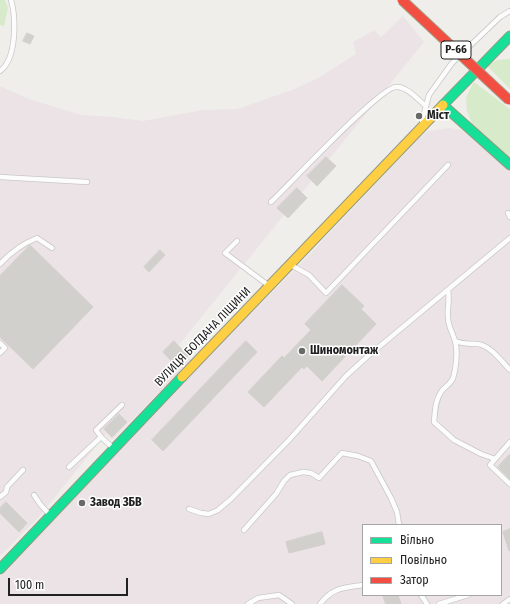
<!DOCTYPE html>
<meta charset="utf-8">
<style>
body{margin:0}
#map{position:relative;width:510px;height:604px;overflow:hidden;background:#efeeea;font-family:"Fira Sans Condensed",sans-serif}
canvas{display:block}
.legend{position:absolute;left:362px;top:524px;width:140px;height:72px;box-sizing:border-box;background:#fff;border:1px solid #a6a6a6;margin:0;padding:5px 7px;list-style:none;font-size:12px;color:#212121}
.legend li{display:flex;align-items:center;gap:8px;height:20px}
.legend b{width:20px;border:1px solid #a6a6a6}
.scale{position:absolute;left:8px;top:578px;width:120px;height:18px;box-sizing:border-box;border:2px solid #212121;border-top:0;padding-left:5px;font-size:12px;line-height:14px;white-space:nowrap;color:#212121;-webkit-text-stroke:3px #fff;paint-order:stroke}
</style>
<div id="map">
<canvas width="510" height="604"></canvas>
<ul class="legend">
<li><b style="height:5px;background:#16e098"></b>Вільно</li>
<li><b style="height:5px;background:#ffcf43"></b>Повільно</li>
<li><b style="height:5px;background:#f24e42"></b>Затор</li>
</ul>
<div class="scale">100 m</div>
</div>
<script>
const ctx = document.querySelector('canvas').getContext('2d');
ctx.lineJoin = 'round';
function fill(path, color) {
  ctx.fillStyle = color;
  ctx.fill(path, 'evenodd');
}
function strokePath(path, color, width, dash) {
  ctx.strokeStyle = color;
  ctx.lineWidth = width;
  ctx.lineCap = dash ? 'butt' : 'round';
  ctx.setLineDash(dash || []);
  ctx.stroke(path);
}
function write(font, color, halo, rows, align = 'center') {
  ctx.font = font + ' "Fira Sans Condensed",sans-serif';
  ctx.lineWidth = 3;
  ctx.setLineDash([]);
  ctx.textBaseline = 'middle';
  ctx.strokeStyle = halo;
  ctx.fillStyle = color;
  for (const [text, x, y, turn = 0] of rows) {
    ctx.save();
    ctx.translate(x, y);
    ctx.rotate((+turn || 0) * Math.PI / 180);
    ctx.textAlign = isNaN(turn) ? turn : align;
    if (halo) ctx.strokeText(text, 0, 0);
    ctx.fillText(text, 0, 0);
    ctx.restore();
  }
}
fill(new Path2D(`
 M403 16 424 42 178 346 191 360 112 440 106 434 38 518 0 556V86L29 99 81 115 112 117 143 121 203 110 237 109 292 90 318 78 356 54 353 42 374 30 381 37Z
 M450 128 462 130 510 170V604H0V576L211 354 308 256 421 136 428 131ZM363 525H501V595H363Z`), '#ece3e7');
fill(new Path2D(`
 M0 0H5L8 8 4 26 0 25Z
 M510 59V89L487 66 497 60Z
 M474 82 510 109V160L472 124 467 111 466 98 471 87Z`), '#d7ebca');
const building = new Path2D(`
 M27 33 34 36 30 44 23 41Z
 M326 157 336 166 317 186 307 176Z
 M297 188 307 198 288 218 277 208Z
 M30 245 93 307 33 369 0 337V276Z
 M160 250 165 255 149 272 144 267Z
 M342 285 364 306 361 309 376 324 322 381 307 366 304 369 302 367 264 407 248 392 282 356 284 358 311 330 305 324Z
 M174 341 188 356 177 367 163 352Z
 M246 341 257 352 163 451 152 440Z
 M119 414 127 422 112 437 104 429Z
 M510 454V479L498 467Z
 M6 502 27 523 19 532 0 513V508Z
 M510 529V550L509 551 503 532Z
 M322 532 325 544 289 553 286 542Z
 M383 595H398L401 604H386Z`);
fill(building, '#d2d0cd');
strokePath(building, '#d2d0cb', 1);
const lane = new Path2D(`
 M0 71C17 59 16 18 11 0
 M422 121 429 95 452 63 500 17 510 11
 M0 177 87 182
 M271 202C288 186 380 87 396 87 407 86 418 100 426 106
 M508 213 510 217
 M237 241 225 253 268 285
 M0 264C10 253 22 244 37 238L52 248
 M291 265 309 275 326 293 448 165
 M448 290C450 301 447 307 448 318 448 326 453 333 455 341 458 350 456 369 453 378 451 384 444 387 441 392 435 401 435 412 434 422L454 440 481 454 495 459
 M455 341C465 345 468 343 478 344 491 346 501 361 510 370
 M0 343 5 348 0 353
 M510 442 490 465 510 484
 M112 447 101 437 96 430 122 405
 M69 467 101 437
 M34 495 40 504 49 514
 M0 497 6 492 7 487 23 470
 M189 509 201 513 209 514 218 510 231 499 289 440 346 376 368 356 510 238
 M244 530 276 494 284 481 290 475 303 472 311 473 319 478 342 453 358 456 371 461 391 498 397 512 399 525
 M421 595 427 604
 M248 604 258 598 279 595 292 604
 M320 604C333 587 344 588 363 585
 M439 604 468 595
 M503 604 510 599`);
const fast = new Path2D(`
 M510 36 443 105 510 165
 M0 569 182 377`);
const slow = new Path2D(`
 M182 377 443 105`);
strokePath(lane, '#c8c8c6', 6);
strokePath(fast, '#949982', 11);
strokePath(slow, '#949982', 11);
strokePath(lane, '#fdfcfc', 4.5);
strokePath(fast, '#16e098', 9);
strokePath(slow, '#ffcf43', 9);
const jamBridge = new Path2D(`
 M402 0 509 100`);
strokePath(jamBridge, '#a59f86', 11, []);
strokePath(jamBridge, '#f24e42', 9);
for (const [x, y, r, color] of [
 [419,116,4,"#696967"],
 [302,351,4,"#696967"],
 [82,503,4,"#696967"]
]) {
  const dot = new Path2D();
  dot.arc(x, y, r, 0, 2 * Math.PI);
  ctx.fillStyle = color;
  ctx.fill(dot);
  strokePath(dot, '#fff', 1.5);
}
for (const [x, y, w] of [
 [456,50,30]
]) {
  const box = new Path2D();
  box.roundRect(x - w / 2, y - 9, w, 18, 3);
  ctx.fillStyle = '#fff';
  ctx.fill(box);
  strokePath(box, '#212121', 1);
}
write('bold 11px', '#212121', null, [
 ["Р-66",456,50]
]);
write('bold 12px', '#212121', '#fff', [
 ["Міст",427,116],
 ["Шиномонтаж",310,351],
 ["Завод ЗБВ",90,503]
], 'left');
write('12px', '#212121', '#fff', [
 ["ВУЛИЦЯ БОГДАНА ЛІЩИНИ",203,337,-46]
]);
</script>
